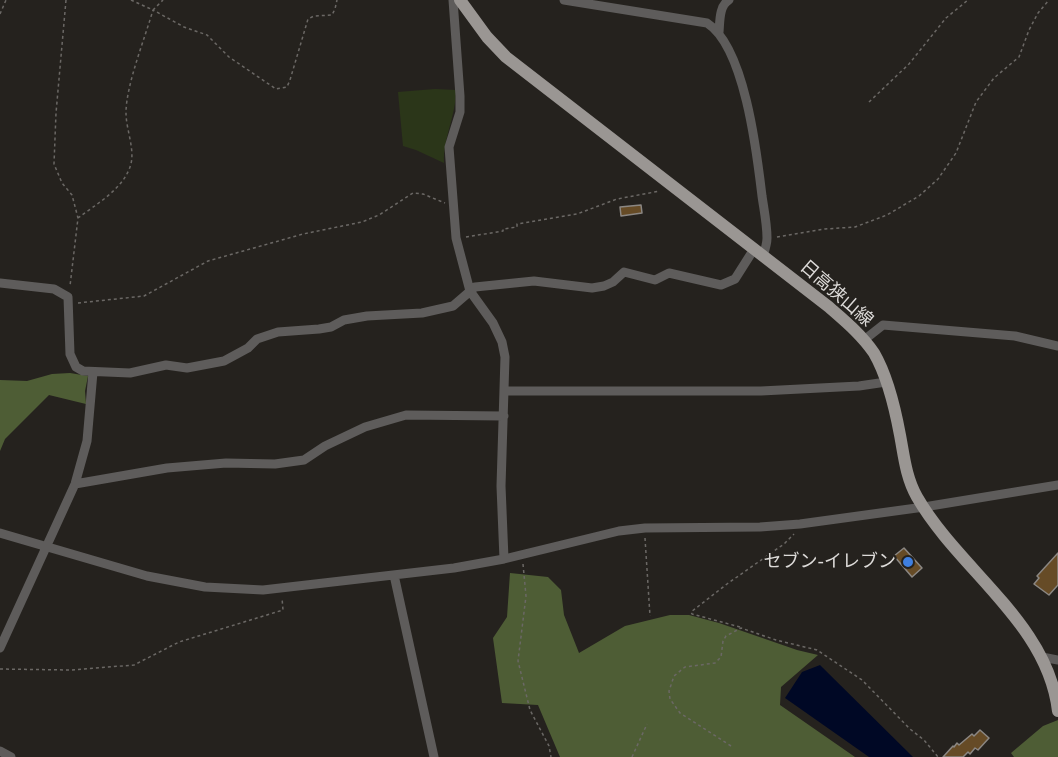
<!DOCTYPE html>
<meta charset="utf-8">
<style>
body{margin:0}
canvas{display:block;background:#25221e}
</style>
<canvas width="1058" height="757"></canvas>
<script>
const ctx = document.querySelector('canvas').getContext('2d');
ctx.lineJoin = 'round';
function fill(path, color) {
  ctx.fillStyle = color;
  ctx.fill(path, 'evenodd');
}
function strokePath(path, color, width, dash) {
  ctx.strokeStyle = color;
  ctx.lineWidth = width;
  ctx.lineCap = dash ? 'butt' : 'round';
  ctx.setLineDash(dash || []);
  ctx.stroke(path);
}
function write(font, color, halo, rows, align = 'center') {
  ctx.font = font + ' "DejaVu Sans","Noto Sans JP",sans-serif';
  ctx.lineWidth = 4.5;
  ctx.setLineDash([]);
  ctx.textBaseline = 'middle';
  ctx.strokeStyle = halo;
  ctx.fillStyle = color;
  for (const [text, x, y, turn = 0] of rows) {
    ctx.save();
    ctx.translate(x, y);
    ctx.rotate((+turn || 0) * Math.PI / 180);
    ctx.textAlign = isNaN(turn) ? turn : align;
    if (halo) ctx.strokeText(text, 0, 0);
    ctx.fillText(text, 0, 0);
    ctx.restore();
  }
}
fill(new Path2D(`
 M435 89 456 90C456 116 443 138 444 163L416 150 403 146 398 92Z`), '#2b3619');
fill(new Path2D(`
 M70 373 88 376 85 391 86 404 49 395 5 439 0 451V380L27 381 52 374Z
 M510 573 548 577 561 590 564 615 579 653 625 626 670 615H689L719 623 797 650 818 655 781 687 780 705 855 757H560L538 705 502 703 493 638 507 617Z
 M1058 720V757H1014L1011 753 1043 726Z`), '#4e5d35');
fill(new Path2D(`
 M820 665 913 757H869L785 698 802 672Z`), '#000825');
const building = new Path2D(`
 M641 205 642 213 621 216 620 207Z
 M904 548 922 568 912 577 894 556Z
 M1058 553V585L1049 595 1034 584 1039 578 1037 576Z
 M980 730 989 738 978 750 975 748 970 754 968 752 963 757H943L953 746 954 747 957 743 959 745 972 734 974 736Z`);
fill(building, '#664b26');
strokePath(building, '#8b8783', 1.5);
strokePath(new Path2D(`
 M66 0 56 113 54 164 62 183 72 195 78 218 70 286
 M131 0 153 10 163 0
 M0 14 6 0
 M869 102 909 64 946 18 968 0
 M78 218C95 205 122 190 130 167 136 151 126 130 126 113 126 85 145 38 153 10L184 27 207 35 229 57 276 89 287 87 290 80 308 19 314 16 332 15 335 9 337 0
 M466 237 503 231V229L517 227V224L577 214 617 199 660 191
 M777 237 825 229 855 227 887 215 919 196 938 179 956 153 976 102 994 78 1019 57 1029 30 1038 13 1049 0
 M78 303 144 296 208 261 303 234 362 222 379 215 413 193 423 194 445 203
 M645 538 650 616
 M523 564 526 596 518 661 530 710 549 746 551 757
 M740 627 692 614 691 612 727 584 784 544 794 534
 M0 669 71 670 134 665 179 642 283 610 282 598
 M731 746 680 713 670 699 669 691 674 676 685 667 715 663 721 657 723 641 726 636 741 628 776 640 817 650 862 680 910 729 924 740 938 757
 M632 757 647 724`), '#6b6865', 1.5, [3, 3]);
strokePath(new Path2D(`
 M453 0 460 96V112L449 147 456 238 470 291 493 323 502 342 505 357 501 486 504 559
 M564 0 707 23C745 47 757 154 762 196 764 210 767 224 767 238 767 244 765 250 763 256
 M719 32C720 21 719 6 729 0
 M0 283 54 289 68 297 70 354 76 367 83 371 130 373 166 365 187 368 224 361 248 348 257 339 278 332 319 329 331 327 344 320 367 316 422 313 453 306 475 287 534 281 592 288 604 286 613 282 624 272 655 280 669 273 721 285 735 279 754 249
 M864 340 883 325 1015 336 1058 346
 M504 391H761L859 386 886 382
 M75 484 167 468 226 463 275 464 304 460 325 446 365 427 406 415 504 416
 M0 533 147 576 205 587 263 590 454 568 504 559 619 531 645 528 760 527 800 524 924 507 1058 485
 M394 575 434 757
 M0 648 75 484 87 441 93 372
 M1042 657 1058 660
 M0 751 11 757`), '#5e5c5b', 9);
strokePath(new Path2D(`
 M460 0 487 37 506 57 829 307C845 321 862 335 874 353 888 377 895 408 900 435 904 456 906 478 917 497 959 570 1048 623 1058 711`), '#9a9693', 12);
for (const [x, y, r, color] of [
 [908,562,6,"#3f7fe0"]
]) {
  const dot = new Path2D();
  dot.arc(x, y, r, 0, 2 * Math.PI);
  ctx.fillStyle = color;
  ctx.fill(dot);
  strokePath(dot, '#25221e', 2);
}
write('18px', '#dddbd9', '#25221e', [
 ["日高狭山線",836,294,41]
]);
write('18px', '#dddbd9', '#25221e', [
 ["セブン-イレブン",896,562]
], 'right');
</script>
